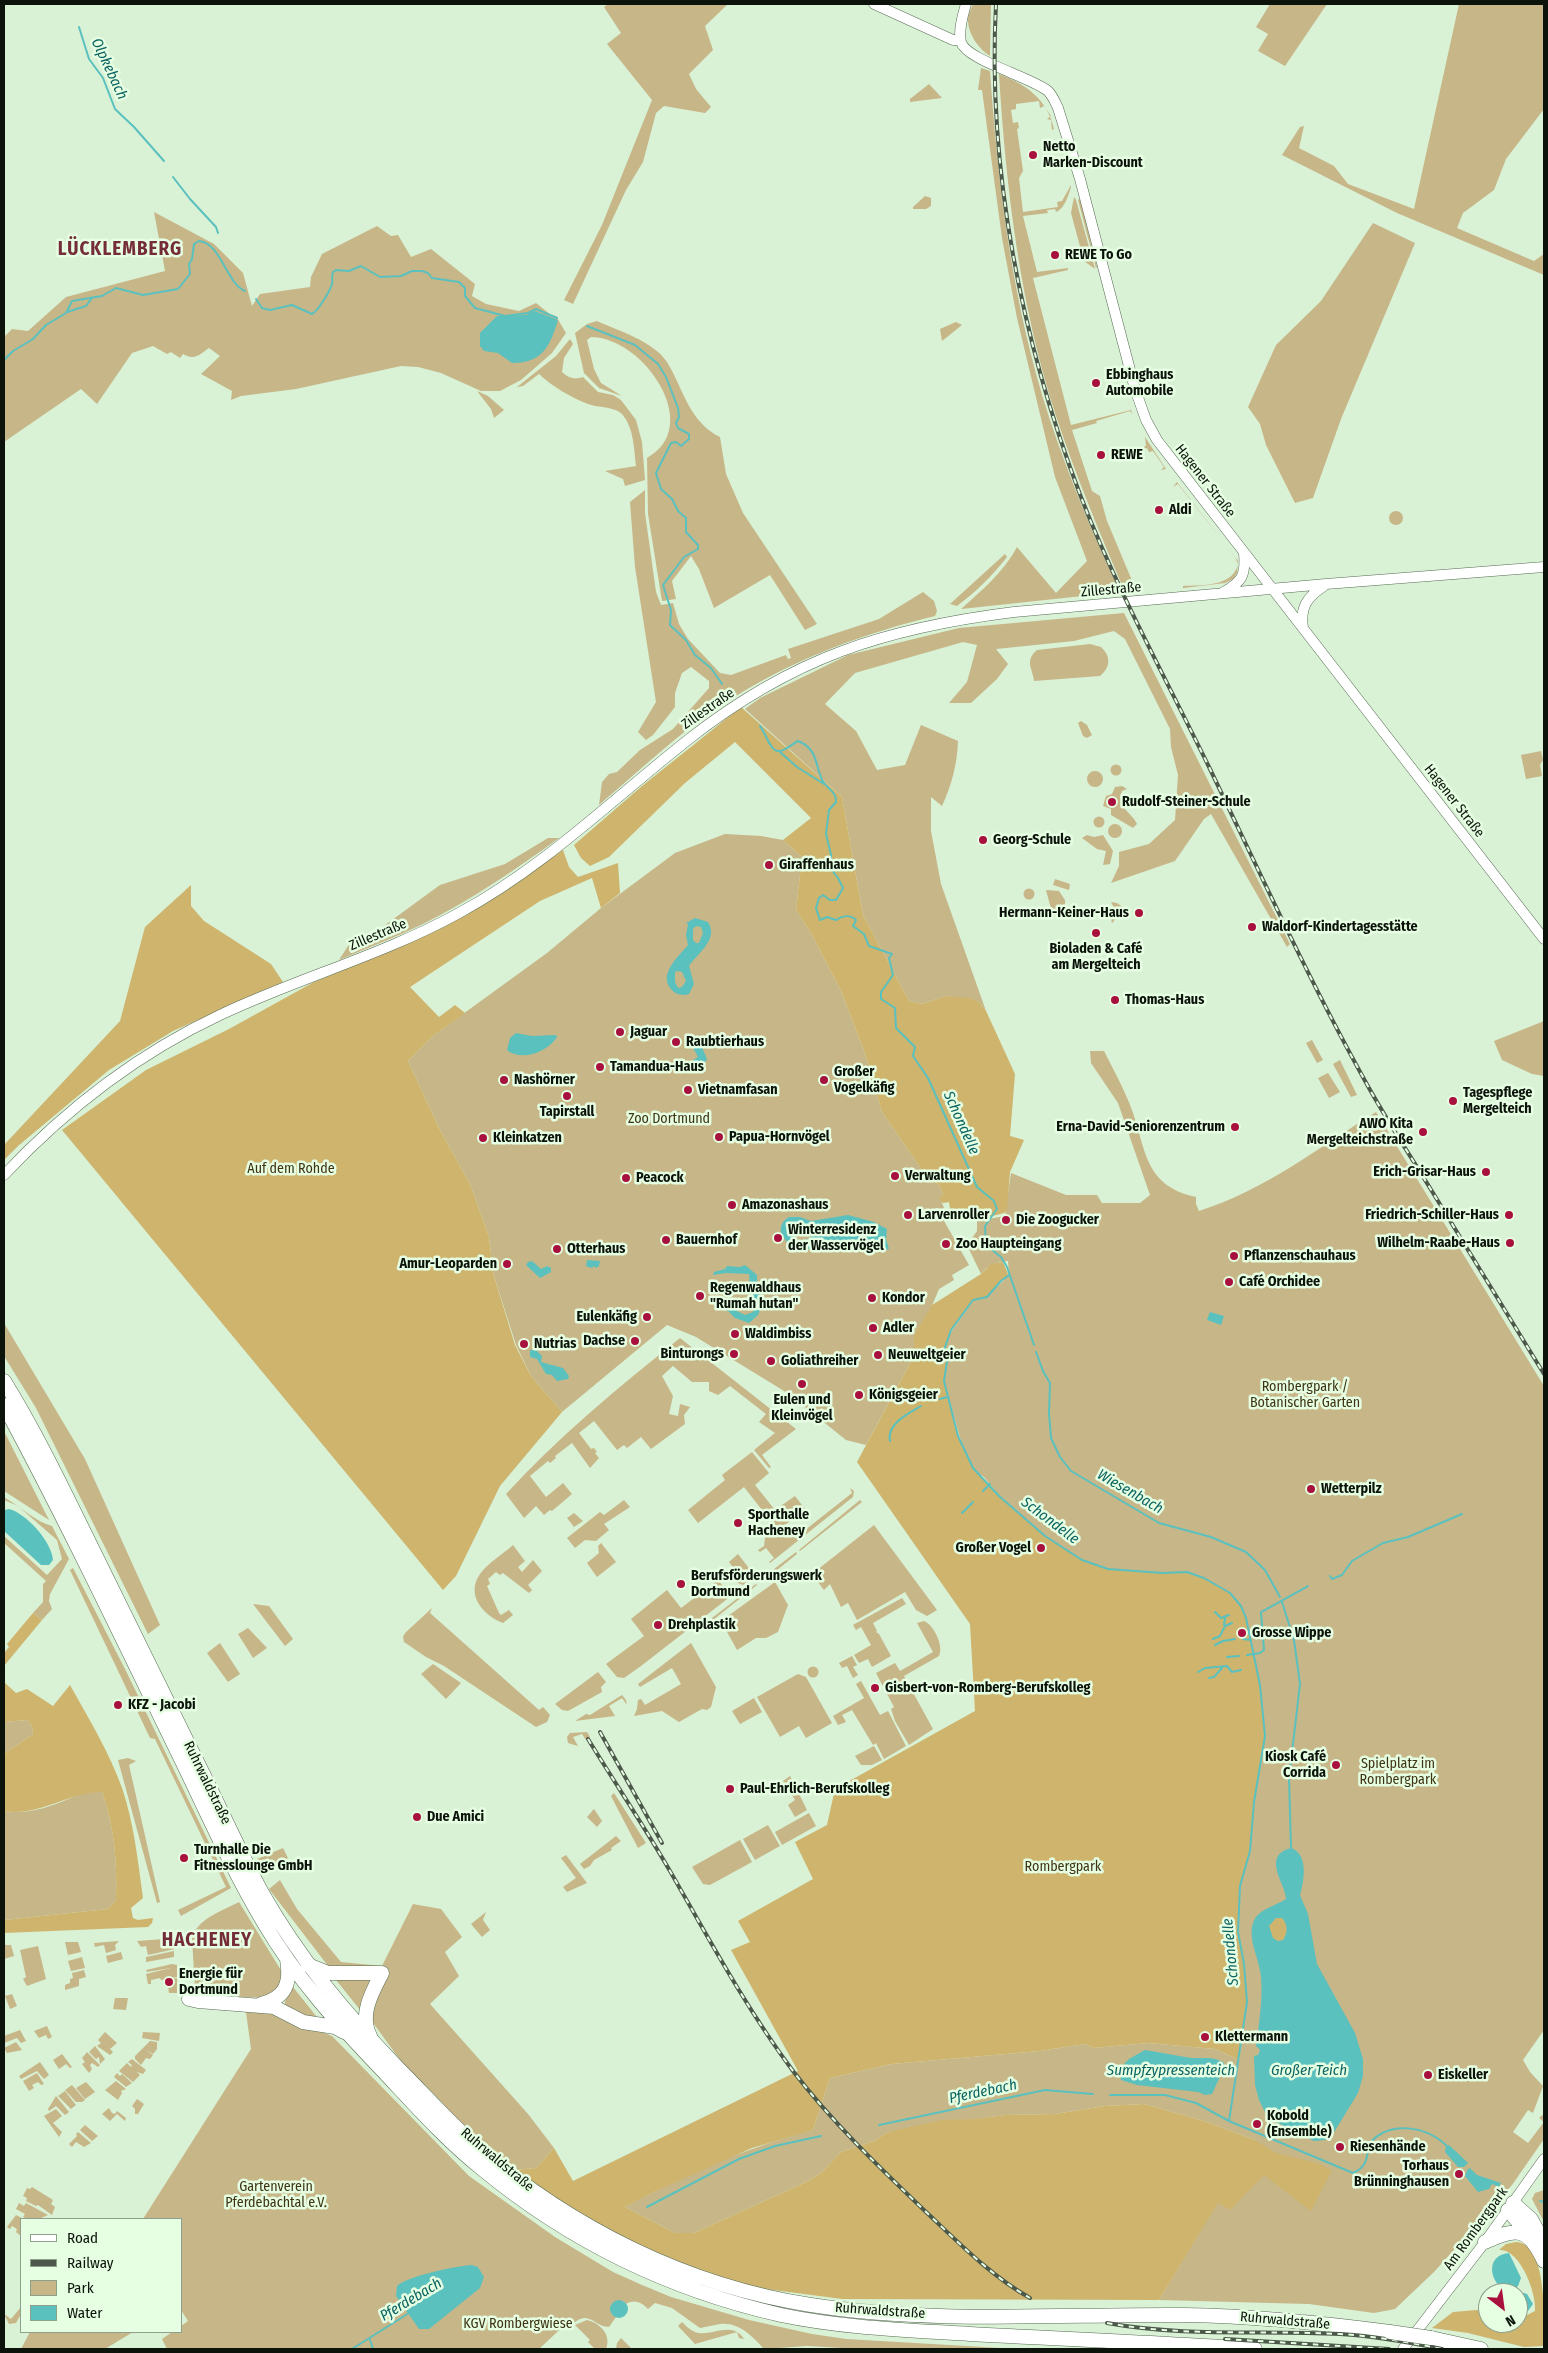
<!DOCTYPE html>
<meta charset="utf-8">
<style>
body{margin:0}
#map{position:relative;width:1548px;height:2353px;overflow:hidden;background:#d9f1d5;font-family:"Fira Sans Condensed",sans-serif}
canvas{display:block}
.frame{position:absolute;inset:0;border:5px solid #0b130a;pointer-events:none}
.legend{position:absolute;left:20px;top:2218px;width:162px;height:115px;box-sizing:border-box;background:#e6fee2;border:1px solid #8ea08c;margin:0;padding:6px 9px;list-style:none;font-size:15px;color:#0b130a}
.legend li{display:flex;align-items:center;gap:10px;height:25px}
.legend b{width:25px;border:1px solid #8ea08c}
.north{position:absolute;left:1478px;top:2283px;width:50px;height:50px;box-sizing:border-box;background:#e6fee2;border:1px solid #8ea08c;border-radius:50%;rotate:150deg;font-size:14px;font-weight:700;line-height:20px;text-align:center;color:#0b130a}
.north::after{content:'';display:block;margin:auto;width:18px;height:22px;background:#a8103d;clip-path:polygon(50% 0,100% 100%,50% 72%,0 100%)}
</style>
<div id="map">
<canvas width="1548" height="2353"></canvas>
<div class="frame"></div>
<ul class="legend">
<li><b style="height:6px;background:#fff"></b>Road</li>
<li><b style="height:6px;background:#4c594a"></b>Railway</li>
<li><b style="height:14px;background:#c7b688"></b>Park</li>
<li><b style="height:14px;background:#5ac1be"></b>Water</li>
</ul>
<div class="north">N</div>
</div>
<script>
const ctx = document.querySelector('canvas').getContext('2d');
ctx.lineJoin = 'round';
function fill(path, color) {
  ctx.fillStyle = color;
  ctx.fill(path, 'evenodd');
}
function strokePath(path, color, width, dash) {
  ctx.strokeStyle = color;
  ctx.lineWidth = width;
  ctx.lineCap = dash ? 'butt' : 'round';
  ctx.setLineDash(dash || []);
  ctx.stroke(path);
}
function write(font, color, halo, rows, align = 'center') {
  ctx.font = font + ' "Fira Sans Condensed",sans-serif';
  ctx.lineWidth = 5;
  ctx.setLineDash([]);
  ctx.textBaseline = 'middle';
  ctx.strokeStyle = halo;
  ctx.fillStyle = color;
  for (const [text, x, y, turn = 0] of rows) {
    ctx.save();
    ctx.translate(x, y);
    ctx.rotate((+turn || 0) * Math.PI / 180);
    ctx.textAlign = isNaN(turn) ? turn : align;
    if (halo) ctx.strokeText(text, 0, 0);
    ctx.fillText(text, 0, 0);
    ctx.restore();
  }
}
fill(new Path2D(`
 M608 4H728L705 26 713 50 689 74 696 89 711 107 705 113 664 106 656 113 643 162 626 190 573 304 564 300 602 225 652 100 607 44 621 33 604 7Z
 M973 4H991L990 56C979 49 968 34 968 20 968 15 971 9 973 4Z
 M1270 4H1327L1285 66 1258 51 1268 34 1256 27Z
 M1459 4H1544V109L1506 159 1494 190 1463 213 1457 228 1534 261 1544 254V275L1397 213 1282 155 1300 127 1304 126 1299 148 1334 166 1348 184 1414 209Z
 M981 68 990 71C998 187 1013 306 1049 417 1069 477 1093 535 1120 592L961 609C982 590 1004 572 1017 547L1056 593 1087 561 1055 477 1017 318 1002 238 982 90H978Z
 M999 74C1027 85 1047 99 1054 129L1052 130 1051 120 1047 119 1051 116 1044 106 1040 108 1039 101 1016 104V109L1011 110 1013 123 1018 122 1019 128 1017 129 1023 171 1019 178 1023 212 1058 207 1057 202 1062 201 1071 185V187C1068 196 1065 208 1056 212L1055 209 1047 210 1048 213 1023 216 1037 272 1068 268V270L1033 278 1071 425 1131 410 1128 396 1132 414 1130 411 1096 421 1097 423 1072 430 1092 491 1100 496 1107 521 1136 590 1125 592C1100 534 1076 476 1056 416 1020 306 1006 189 999 74Z
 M929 84 942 98 910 102V99Z
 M925 196 931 198V206L926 209H913V207Z
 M1074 197 1076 200 1095 269 1084 261 1071 213Z
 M1080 199 1097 267 1096 268 1078 200Z
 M154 212 214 244 243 273 252 306 260 294 310 287 311 277 322 254 377 226 391 236 398 235 411 257 431 249 475 284 472 296 486 304 519 311 536 303 551 315 556 316 566 333 552 353 521 380 500 391H481L441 373 418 367 401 366 296 389 241 396 231 400 232 391 201 374 220 356 209 348C200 354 195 361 183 354L180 358 171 352 167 354 153 346 132 353 97 404 81 389 4 442V337L12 329 28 331 66 297 165 271Z
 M1373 223 1415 243 1341 419 1313 498 1295 503 1266 445 1260 424 1248 407 1276 345 1321 301Z
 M597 321C619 331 653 341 667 362 683 388 689 422 720 437L726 474 743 513 817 624 805 630 770 575 714 608 699 569 691 556 672 581 676 599 662 601 648 514 647 458C705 426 643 337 591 337L587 340 594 369 601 383 622 396 599 388 584 373 575 333 587 324Z
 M956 322 962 325 942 341 940 329Z
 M570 339 573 344 564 358 562 372C568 378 575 380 583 377L598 392 613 395 621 400 636 420 642 442 645 480 625 486 623 479 605 471 636 466C634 449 634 428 622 414 614 406 598 408 588 404 570 397 553 387 539 374L523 386 517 387 556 356Z
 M477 391 488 396 504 410 494 418 491 409Z
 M1145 437 1166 469 1161 470 1164 467 1153 451 1149 452 1147 448 1128 452 1146 446Z
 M1177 482 1238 561 1237 573 1233 579 1225 583 1183 588V586C1202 585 1233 587 1238 564L1235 557 1178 484 1173 487Z
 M645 490V513L656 592 661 605 673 603 679 624 688 639 720 673 731 675 786 655 788 659 791 658 788 649 879 619 923 592 934 601 937 611 935 616C865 633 800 657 739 694 688 724 644 767 599 805L602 782 609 774 617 772 640 750 673 729 709 688V681L691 667 682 673 675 693V707L653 735 646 740 638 732 656 702 635 567 630 502Z
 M1389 518a7 7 0 1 1 14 0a7 7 0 1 1-14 0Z
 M1005 554 1007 557C992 576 977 591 957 606L950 604Z
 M1124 613 1290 944 1287 947 1211 814 1204 819 1175 861 1111 883 1119 866V852L1149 844 1175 820 1178 775 1171 747 1170 729 1125 639 1114 631 1074 641 996 649 1008 664 997 679 971 703H949L967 682 977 645 963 642 855 673 825 704 856 731 877 770 905 765 921 725 958 741C957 765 952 784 942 806L931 797V831L941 884 986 1011 979 1002 946 996 922 1004 909 1001 863 915 842 797 745 709 760 698 848 655 959 628Z
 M1090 644 1101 647C1111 656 1111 667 1100 676L1034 681C1033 669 1024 661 1037 650Z
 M1081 721 1087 725 1092 735 1087 738 1083 736 1078 723Z
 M1541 751 1543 760 1540 765 1542 776 1526 779 1521 755Z
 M1110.5 770a5.5 5.5 0 1 1 11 0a5.5 5.5 0 1 1-11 0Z
 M1087 779a8 8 0 1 1 16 0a8 8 0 1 1-16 0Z
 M1122 786 1127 789 1122 791C1116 808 1132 812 1137 824L1133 828 1111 815V809L1103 806 1106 796 1112 794 1115 787Z
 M1093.5 822a5.5 5.5 0 1 1 11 0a5.5 5.5 0 1 1-11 0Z
 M1108 831a7 7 0 1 1 14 0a7 7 0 1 1-14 0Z
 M725 834 761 836 783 840 802 857 796 910 811 933 841 991 864 1051 882 1112 926 1176 939 1185 943 1194 941 1200 944 1208 939 1212 969 1265 952 1275 954 1280 939 1289 931 1308 914 1335V1356L866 1445 846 1440 789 1394 696 1337 667 1325 562 1412 531 1376 516 1345 493 1273 489 1237 470 1184 439 1128 408 1061 434 1035 547 953 601 908 675 853Z
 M1087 835 1094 837 1103 835 1113 851 1110 864 1103 865 1106 851 1097 849 1082 838Z
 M548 838H559C515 870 471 900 423 924 396 937 367 948 339 960L348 946 377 931 440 885 505 864Z
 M1055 879 1070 884 1069 890 1053 885Z
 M1023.5 894a5.5 5.5 0 1 1 11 0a5.5 5.5 0 1 1-11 0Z
 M1046 890 1059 891 1065 900V915L1053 916Z
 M1111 902 1117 903 1128 911 1121 913 1112 923 1111 919 1115 910Z
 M1544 1021V1076L1532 1074 1502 1060 1494 1041Z
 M1312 1040 1323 1060 1317 1063 1306 1043Z
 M1090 1051H1104C1112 1067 1121 1083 1128 1100 1147 1144 1140 1185 1196 1197V1204L1199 1211C1265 1190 1318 1148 1376 1112L1544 1386V2030L1523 2060 1530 2072 1543 2086 1533 2113 1528 2110 1513 2132 1528 2143 1544 2122 1539 2118 1542 2115 1544 2117V2139L1512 2185 1434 2272 1395 2309 1374 2313 1309 2304 1159 2300 1255 2140 1204 2121 1144 2104 1105 2106 1055 2114 1005 2115 888 2132 874 2141 841 2152 821 2173 806 2182 694 2233H675L625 2207C685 2175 747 2147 813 2130L830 2078 892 2064 1040 2051 1085 2044 1094 2048 1148 2043 1193 2047 1215 2049 1239 2060 1247 2002 1244 1964 1238 1932 1240 1886 1250 1851 1254 1802 1265 1736 1261 1701 1246 1618 1241 1606 1230 1593 1204 1578 1184 1572 1163 1573 1108 1569 1082 1560 1045 1536 999 1496 984 1477 976 1472 964 1452 944 1381 947 1362 945 1347 949 1335 975 1298C988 1298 1000 1284 1009 1275L1008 1261C997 1262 988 1265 981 1274L967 1245 977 1231V1221L1005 1216 1011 1173 1066 1195H1097L1102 1203H1140L1150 1195 1118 1103 1091 1063Z
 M1340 1060 1357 1095 1351 1097 1333 1064Z
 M1328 1073 1340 1092 1329 1098 1318 1078Z
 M4 1323 85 1459 160 1625 148 1634 36 1408 4 1356Z
 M680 1338 796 1429 762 1455 771 1467 769 1468 754 1450 775 1433 759 1422 766 1414 730 1386 718 1395 709 1391V1382H692L673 1366 662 1376 673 1396 669 1414 678 1416 680 1404 690 1407 684 1415 685 1424 651 1449 641 1437 627 1448 624 1445 617 1450 594 1421 579 1433 591 1449 594 1448 597 1452 595 1453 599 1458 590 1468 572 1443 555 1456 556 1458 550 1463 548 1461 530 1476 546 1497 563 1483 572 1494 552 1511 550 1510 544 1515 536 1506 524 1518 506 1494C558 1437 619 1387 680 1338Z
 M4 1431 49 1520 4 1491Z
 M752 1452 769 1473 755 1485 775 1510 795 1496 805 1509 785 1525 795 1538 852 1493 850 1488 854 1491 853 1497 770 1563 769 1562 774 1558 766 1548 760 1552 758 1550 764 1546 765 1538 776 1528 744 1487 698 1523 688 1510 725 1480 722 1475Z
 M4 1497C20 1506 34 1521 52 1526L69 1559 50 1594 49 1601 52 1609 42 1620 33 1613 43 1602V1584L46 1581 4 1543V1536L47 1575 62 1559 57 1540 18 1506 4 1500Z
 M624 1500 630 1507 604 1524 609 1530 596 1541 585 1540 575 1548 567 1538 600 1512 604 1515Z
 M860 1500 862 1502 800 1551 799 1550Z
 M574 1513 583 1521 574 1527 567 1518Z
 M874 1525 937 1610 927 1616 916 1610 905 1592 857 1620 848 1603 841 1607 830 1584 824 1590 812 1574Z
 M601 1543 616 1562 597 1577 587 1563 599 1553 598 1546Z
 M513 1545 525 1561 518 1567 522 1572 533 1560 542 1571 528 1585 532 1590 529 1593 503 1573 500 1575 496 1572 488 1579 490 1584 487 1586 499 1613 501 1615 509 1610 513 1615 503 1623C484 1616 465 1595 480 1574 488 1563 503 1554 513 1545Z
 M796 1552 797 1554 762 1582 760 1580Z
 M738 1554 755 1576 743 1585 736 1582 741 1578 729 1562Z
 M73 1568 126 1671 231 1888 181 1916 178 1910 226 1887 155 1739 150 1738 70 1570Z
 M718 1580 726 1590 731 1586 733 1589 731 1596 641 1666 624 1678 617 1677 606 1664 644 1636 631 1619 667 1590 681 1608Z
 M775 1582 788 1605 778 1632 766 1638H756L737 1650 721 1621Z
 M756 1584 757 1585 713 1620 712 1618Z
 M902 1598 906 1604 873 1623 877 1631 876 1632 879 1634 891 1656 872 1667 868 1659 859 1663 854 1655 871 1645 861 1627 856 1630 853 1625Z
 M253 1604 269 1606 293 1639 285 1646Z
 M432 1608 430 1613 539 1710 543 1707 550 1715 547 1722 536 1727 444 1666 426 1657 404 1642 403 1637 405 1633Z
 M924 1621C934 1625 944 1646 939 1656L904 1676 933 1729 909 1745 895 1721 891 1709 894 1707 876 1673 895 1663 900 1671 933 1652 917 1623Z
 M248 1628 267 1648 253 1658 238 1634Z
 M220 1643 240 1674 228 1682 207 1653Z
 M691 1643 716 1687 711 1707 707 1710 702 1709 679 1722 662 1711 634 1716 637 1709 638 1700 641 1699 645 1705 681 1684 672 1668 640 1687 638 1684Z
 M852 1656 857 1665 853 1667 858 1675 853 1678 847 1666 842 1668 839 1663Z
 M433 1664 461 1683 446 1699 421 1674Z
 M807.5 1672a5.5 5.5 0 1 1 11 0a5.5 5.5 0 1 1-11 0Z
 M598 1672 606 1682 601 1687 602 1692 568 1711 562 1710 555 1704Z
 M798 1674 806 1677 832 1723 806 1738 799 1726 780 1737 757 1697Z
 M861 1681 880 1715 888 1711 906 1746 884 1759 876 1743 873 1745 852 1710 842 1715 846 1722 838 1725 833 1716 864 1698 856 1684Z
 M622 1695 626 1700 627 1705 622 1698 609 1706 615 1716 575 1721 586 1714 590 1715Z
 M754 1698 762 1712 740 1724 732 1711Z
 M27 1720 32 1726 33 1734 4 1754V1722Z
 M587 1732 590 1737 586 1740 582 1734 573 1737 578 1746 568 1743 567 1737 570 1733Z
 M874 1746 882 1760 872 1765H861L855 1756Z
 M128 1758 136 1761 129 1765 160 1902 157 1903 118 1760Z
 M790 1776 807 1810 795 1817 788 1805 795 1800 783 1781Z
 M85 1792H102C115 1828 117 1862 116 1900L108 1909 4 1920V1811C32 1816 59 1803 85 1792Z
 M614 1793 646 1843 638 1848 611 1796Z
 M594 1809 602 1821 597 1827 587 1817Z
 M809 1813 816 1826 782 1845 775 1832Z
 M768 1825 780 1846 755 1860 743 1839Z
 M616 1836 621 1841 611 1848 612 1850 594 1860 590 1866 584 1869 580 1864Z
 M740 1840 752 1862 710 1885 703 1884 692 1867Z
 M283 1848 288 1858 264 1871 257 1859Z
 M566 1855 587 1883 567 1892 563 1887 576 1878 561 1858Z
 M280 1880 297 1909 341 1962 382 1966 413 1904 441 1909 462 1937 445 1952 459 1976 430 2004 528 2114 554 2148 536 2168 514 2170 468 2130 403 2064 363 2009 361 2011 332 1975H335L269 1889Z
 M239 1902 282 1972 280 1988 266 1998 201 1995 195 1989 192 1938C197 1919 222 1911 239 1902Z
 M486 1912 483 1920 490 1930 482 1937 471 1924Z
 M164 1939 175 1949 148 1955 146 1946 141 1947 137 1941Z
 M119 1941 115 1945 116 1950 106 1953 104 1945 95 1947 94 1943Z
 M65 1942H78L81 1952 68 1955Z
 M11 1945 14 1956 4 1959V1945Z
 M38 1946 46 1979 27 1986 23 1979 26 1977 20 1950Z
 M174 1951V1957L146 1962V1957Z
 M121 1952 123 1959 108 1963 106 1956Z
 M82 1957 85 1968 71 1971 68 1961Z
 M172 1964 177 1965V1977L161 1980 160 1978 151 1980V1984H148L146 1974 171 1968 147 1972 146 1970Z
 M84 1970 86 1977 79 1979V1986L65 1990V1985L70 1983V1979L73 1978 72 1973Z
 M177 1978V1993H169L168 1987 173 1985 172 1979Z
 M293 1987 320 2021 300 2018 285 2006V2001Z
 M12 1994 17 2006 10 2009 5 1996Z
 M115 1998H128L126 2010 113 2009Z
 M246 2012 277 2014 332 2036 469 2176 555 2237 613 2272 642 2285 671 2297 749 2320 812 2334 846 2339 1018 2349H860L807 2346 764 2349C752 2336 739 2322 720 2324 713 2325 707 2327 700 2328L672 2308 655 2303 648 2309C641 2302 635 2299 626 2304L623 2301C614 2302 610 2303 611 2313L616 2317 609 2327C594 2327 590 2310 574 2323L570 2320 539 2349H167L162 2339 172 2332H181V2326L188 2321 181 2310V2219H143L251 2049Z
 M47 2026 52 2037 48 2039 46 2035 39 2038 34 2031Z
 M20 2030 26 2041 21 2043 17 2038 4 2043V2036Z
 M105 2032 117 2043 110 2049 113 2052 110 2055 97 2046 101 2043 98 2040Z
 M143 2032 160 2033 159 2041 142 2038Z
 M150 2041 157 2042V2049L153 2054 146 2050 153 2055 150 2059 146 2058 141 2065 135 2059V2056Z
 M16 2042 22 2050 7 2053 4 2048Z
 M95 2046 105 2059 100 2064 99 2057 96 2059 89 2052Z
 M87 2052 100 2065 98 2067 92 2063 90 2065 92 2069 89 2073 82 2064 85 2062 82 2058Z
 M62 2054 72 2067 70 2068 66 2064 59 2069 53 2060Z
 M132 2059 146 2070 143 2074 137 2072 140 2075 133 2082 119 2071 127 2063 131 2067 132 2065 128 2062Z
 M40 2062 49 2075 44 2079 37 2071 21 2079 19 2076Z
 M37 2073 44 2084 41 2085 38 2082 32 2085 34 2088 29 2091 23 2081Z
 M117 2073 120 2076 122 2074 132 2083 126 2087 114 2077Z
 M116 2081 126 2089 121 2091 122 2093 118 2100 105 2090Z
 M86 2082 95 2092 85 2099 76 2088Z
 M72 2085 85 2100 82 2102H76L65 2090Z
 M65 2091 76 2105 71 2109 58 2096Z
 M56 2096 69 2112 65 2115 56 2106 49 2111 48 2109Z
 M137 2099 144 2104 138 2114H135V2109L132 2106Z
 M109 2108 112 2113 115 2114 117 2111 126 2118 125 2121 117 2114 110 2121 102 2114Z
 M56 2109 62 2116 53 2123 62 2132 59 2137 44 2116Z
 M85 2125 98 2136 92 2141 80 2130Z
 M78 2132 91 2143 84 2147 76 2142 72 2147 69 2144 77 2136 76 2134Z
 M32 2187 53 2200 51 2204 55 2207 52 2215 38 2205 36 2206 26 2201 27 2198 23 2196 27 2188 30 2189Z
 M1544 2190V2222L1532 2199 1535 2193Z
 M19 2203 24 2206 26 2203 48 2215C39 2219 34 2222 23 2217L25 2214 16 2209Z
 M16 2215 24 2219H21V2236L16 2232 17 2229 12 2226 10 2229 7 2227Z
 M21 2307V2314L16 2323 9 2324 4 2314 11 2319Z
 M587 2320C600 2323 612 2335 606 2349H595L588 2342 590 2340 575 2325Z
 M682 2322C687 2327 692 2332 699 2333 714 2335 733 2321 744 2339L739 2338 737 2332 695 2344 678 2326Z
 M30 2332H133L105 2349H21Z
 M621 2338 632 2349H616L617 2343Z`), '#c7b688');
fill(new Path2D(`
 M741 707 842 797 863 915 909 1001 922 1004 946 996 969 998 979 1002 986 1011 1015 1074 1010 1136 1024 1140 1010 1172 1007 1210 1004 1213 977 1220 975 1214 969 1215 968 1211 951 1215 949 1202 943 1203 939 1199 943 1194 939 1185 926 1176 882 1112 864 1051 841 991 811 933 796 910 802 857 783 840 811 818 735 742 685 783 609 857 590 866 581 858 574 845 642 786Z
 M563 850 569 867 578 877 618 863 620 893 601 908 592 878 540 901 410 987 439 1017 455 1005 465 1013 434 1035 408 1061 439 1128 470 1184 489 1237 493 1273 515 1345 531 1376 562 1412 500 1486 456 1576 443 1590 62 1130 146 1070 229 1029 314 982 389 951 468 914Z
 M191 885V906L204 921 271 964 283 982 173 1031 109 1070 18 1146 4 1160V1145L120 1021 145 927Z
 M1003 1262 1008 1274 1006 1278 1001 1281 987 1297 973 1300 951 1330 945 1347 947 1362 944 1381 958 1436 973 1468 999 1496 1045 1536 1082 1560 1108 1569 1163 1573 1187 1572 1204 1578 1230 1593 1241 1606 1246 1618 1260 1685 1265 1736 1254 1802 1250 1851 1240 1886 1238 1932 1244 1964 1247 2002 1239 2060 1215 2049 1148 2043 1094 2048 1085 2044 1040 2051 892 2064 830 2078 813 2130 752 2148 654 2192 625 2207 675 2233H694L806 2182 821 2173 841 2152 874 2141 888 2132 942 2120 975 2119 1005 2115 1055 2114 1105 2106 1144 2104 1204 2121 1255 2140 1276 2153 1317 2163 1332 2170 1311 2211 1264 2175 1230 2210 1218 2203 1159 2300 842 2299 728 2284 637 2248 547 2195 514 2170 536 2168 554 2148 573 2181 798 2071 731 1950 750 1942 738 1921 813 1879 795 1842 827 1825 835 1789 975 1711 970 1624 857 1462 914 1356V1335L932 1305 981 1274 991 1264Z
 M33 1613 42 1620 4 1666V1653L9 1647 7 1644Z
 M4 1682 16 1693 27 1689 53 1706 70 1685C89 1719 109 1752 122 1788 134 1823 138 1862 143 1898L131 1908 133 1918 138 1920 153 1918 152 1923 148 1927 4 1933V1920L108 1909 116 1900C117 1863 115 1828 102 1792 68 1792 40 1817 4 1811V1754L33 1734 32 1726 27 1720 4 1722Z
 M1276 1918H1282C1288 1924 1288 1933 1283 1940L1278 1941 1273 1938 1269 1926Z
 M1516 2242C1548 2243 1544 2321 1544 2346L1524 2347 1468 2333 1432 2328 1453 2312 1488 2309V2323H1518V2312L1527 2315 1535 2311C1537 2294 1520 2248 1499 2250L1506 2244Z`), '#ceb46d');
fill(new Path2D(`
 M535 311 558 320C550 346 543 363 512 363L498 353 484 351 480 346V333L497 316 526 315Z
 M695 918 708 922C719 939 698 953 689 966L694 984 689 994C682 996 676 995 671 989 658 974 679 956 688 945L686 935 688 924 686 923ZM696 926 701 927 703 933 699 943H696L693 940V929ZM678 971 682 972 686 981 682 987 678 988 675 982V972Z
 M516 1033 532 1036 556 1035 557 1037C548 1052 521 1062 507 1050L510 1038Z
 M701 1045 707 1059 704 1064 695 1070 690 1062 698 1057 692 1046Z
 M848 1215 874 1222 887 1229 886 1239 889 1249 882 1251 844 1242 799 1251C786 1244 771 1228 789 1217H800L811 1221ZM794 1230H803L809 1233 811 1238 797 1242 792 1232Z
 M587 1260 600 1261 599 1266 596 1268 594 1266 592 1268 586 1266Z
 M532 1261 541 1269 547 1266 551 1268V1272L540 1278 526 1265 528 1262Z
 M745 1265 757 1275V1287L763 1303 758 1315 749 1323 735 1318 728 1311 714 1307 719 1302 745 1315 753 1312 755 1301 750 1289 749 1274 726 1273 713 1275 714 1272 725 1269 727 1266 740 1267Z
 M1210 1312 1224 1316 1221 1325 1207 1320Z
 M530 1350H536L542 1356 541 1362 563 1368 569 1376 568 1379 557 1381 552 1375 546 1374 537 1359 530 1357Z
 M9 1509C26 1513 52 1542 53 1560L49 1565H41L4 1531V1510Z
 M1291 1848C1309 1854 1304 1882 1300 1895L1308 1914 1317 1964 1355 2033 1363 2059V2076L1358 2093 1333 2134 1325 2140 1314 2141 1268 2118 1259 2100 1255 2085 1254 2056 1258 2055 1260 2050 1256 2046C1259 2024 1263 1999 1261 1977 1260 1959 1244 1934 1256 1917 1263 1908 1277 1905 1286 1899 1287 1886 1260 1856 1291 1848ZM1276 1918H1282C1288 1924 1288 1933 1283 1940L1278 1941 1273 1938 1269 1926Z
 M1145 2050C1159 2052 1172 2055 1185 2057 1199 2060 1212 2055 1224 2063L1225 2066 1212 2094 1205 2095 1198 2092 1137 2085 1121 2080 1120 2068 1129 2059Z
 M1449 2145 1466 2161 1468 2163 1464 2167H1458L1445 2152 1446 2146Z
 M1470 2168 1477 2175 1501 2183 1499 2187 1492 2184 1489 2189 1478 2192 1465 2176 1467 2170Z
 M1509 2253 1521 2278 1518 2286 1509 2292C1489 2285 1484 2255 1509 2253Z
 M472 2265 478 2267 484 2277 480 2288 429 2329H419L396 2296 397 2286C407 2276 456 2266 472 2265Z
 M1524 2293 1527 2294 1533 2304 1528 2311 1518 2310V2295Z
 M610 2309a9 9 0 1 1 18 0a9 9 0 1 1-18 0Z`), '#5ac1be');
strokePath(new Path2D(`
 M79 27 89 59 103 78 115 109 134 127 164 161
 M173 177 190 199 216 227 218 233
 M256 299 262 308 270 310 292 305 312 314C318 311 330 291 332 284 333 279 331 276 333 272L336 270 349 271 361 266 380 277 401 276 412 271H422L428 273 432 278 459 282 465 288V296L475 308 505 316 528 313 536 309 557 318
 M67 312 86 306 92 298
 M587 326 635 345 658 364 666 377 678 408 679 417 676 423 678 428 689 434V439L681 446 676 442 671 443 656 473 661 489 672 499 678 511 686 518V532L698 545V549L684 557 663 585 671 610 670 625 686 640 695 655 711 668 722 684
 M4 360 13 351 33 339 46 325 66 313 72 301 102 296 116 288 143 295 178 289 190 274 189 264 192 259 194 244 199 241C220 242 227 284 245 291
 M760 726C766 733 770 752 779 751 785 751 792 744 798 741 820 749 815 771 824 783 829 790 837 793 836 802L829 810 826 834 831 855V869L838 878 843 888 836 900H830L823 895 819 898 816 908 820 920 827 917 836 920C842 916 850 914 856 920L853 926 864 934 869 946 892 954 889 958 893 975 881 992V999L895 1008 896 1028 915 1047 913 1056 928 1078 977 1187 994 1201 997 1209 985 1226 986 1245 1001 1257 1007 1267 1034 1345
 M780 752 797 767 824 784
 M1009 1275 1001 1281 987 1297 973 1300 951 1330 945 1347 947 1362 944 1381 958 1436 973 1468 999 1496 1045 1536 1082 1560 1108 1569 1163 1573 1187 1572 1204 1578 1230 1593 1241 1606 1246 1618 1260 1685 1265 1736 1254 1802 1250 1851 1240 1886 1238 1932 1244 1964 1247 2002 1229 2121 1353 2173C1366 2168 1368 2157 1368 2145 1389 2119 1427 2126 1448 2147
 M1036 1352 1043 1371 1050 1383 1049 1413 1051 1438 1060 1457 1071 1471 1159 1523 1211 1537 1246 1552 1265 1570 1280 1597
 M940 1399 947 1397
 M890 1441C886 1424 909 1413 921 1406
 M983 1491 990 1484
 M962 1513 973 1502
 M1330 1576 1332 1579 1342 1575 1352 1561 1383 1543 1408 1537 1462 1514
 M1282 1602 1294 1640 1300 1684 1289 1778 1291 1848
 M1215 1612 1221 1618 1229 1615
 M1224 1625 1225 1618
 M1213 1639 1220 1636 1225 1626 1232 1623
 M1243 1639 1251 1640
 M1215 1645 1223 1641 1235 1639
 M1247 1655 1260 1653 1264 1650 1261 1612 1308 1586
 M1227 1657 1239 1656
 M1198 1672 1205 1668 1227 1666 1232 1672 1241 1670
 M1209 1678 1214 1677 1222 1668
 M1110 2095H1165L1196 2103 1229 2121
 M879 2125 1045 2090 1093 2094
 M1540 2201 1544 2202
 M647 2207 739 2159 775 2146 821 2136
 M370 2340 373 2349
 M352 2349 409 2313`), '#5ac1be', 2);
const secondary = new Path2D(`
 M874 4 953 40H960
 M966 4C963 15 958 30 961 42 966 60 1031 77 1048 91 1053 96 1055 102 1058 108L1080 179 1135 389 1146 420 1157 440 1544 939
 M1222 593C1242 582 1246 576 1244 553
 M1303 628C1300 607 1307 597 1324 586
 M4 1175C67 1108 137 1054 220 1015 298 978 383 955 459 913 544 867 613 799 689 739 792 658 885 628 1014 612L1326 584 1544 567
 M1403 2349 1485 2242 1544 2159`);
const highway = new Path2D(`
 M4 1381C35 1431 61 1485 87 1538 128 1622 169 1706 211 1790 227 1823 243 1858 261 1891 298 1957 345 2013 398 2068 424 2094 449 2122 477 2147 572 2228 687 2286 811 2305 932 2324 1063 2314 1185 2315 1254 2316 1322 2323 1390 2332
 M4 1405C67 1522 124 1642 182 1761 208 1815 233 1871 264 1923 296 1978 339 2025 383 2071 414 2104 445 2139 481 2168 568 2240 670 2290 781 2315 843 2328 906 2330 970 2334 1065 2339 1160 2343 1255 2349
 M308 1965 328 1973H382C372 1992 359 2015 370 2036
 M189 1999 198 2001 274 2007 303 2022 335 2027 344 2032
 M261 2004C286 1998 291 1983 287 1959
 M1513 2203 1531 2219 1544 2243
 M1508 2210 1530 2236
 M1485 2242C1517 2227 1528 2227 1544 2261
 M1431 2338 1481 2349`);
strokePath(secondary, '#576c54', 11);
strokePath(highway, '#576c54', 15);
strokePath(secondary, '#fff', 10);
strokePath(highway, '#fff', 14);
const rail = new Path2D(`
 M996 4C987 170 1022 342 1081 497 1117 590 1166 679 1210 769 1260 873 1308 978 1364 1079 1384 1116 1408 1152 1430 1188 1468 1250 1506 1312 1544 1374
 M600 1732 662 1843
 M588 1739C615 1783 644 1826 670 1871 709 1939 746 2008 793 2071 832 2122 879 2167 925 2211 958 2242 991 2276 1030 2298
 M1107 2323C1184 2337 1262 2330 1340 2334 1374 2336 1408 2342 1442 2349
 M1225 2339 1389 2349`);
strokePath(rail, '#4c594a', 4);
strokePath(rail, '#e6fee2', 2, [5.5]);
const highwayBridge = new Path2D(`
 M1390 2332 1431 2338`);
strokePath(highwayBridge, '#576c54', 15, []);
strokePath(highwayBridge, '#fff', 14);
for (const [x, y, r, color] of [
 [1033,155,5,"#a8103d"],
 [1055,255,5,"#a8103d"],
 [1096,383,5,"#a8103d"],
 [1101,455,5,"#a8103d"],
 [1159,510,5,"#a8103d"],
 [1112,802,5,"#a8103d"],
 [983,840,5,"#a8103d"],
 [769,865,5,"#a8103d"],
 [1139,913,5,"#a8103d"],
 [1252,927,5,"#a8103d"],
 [1096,933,5,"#a8103d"],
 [1115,1000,5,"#a8103d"],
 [620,1032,5,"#a8103d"],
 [676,1042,5,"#a8103d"],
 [600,1067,5,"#a8103d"],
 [504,1080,5,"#a8103d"],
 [824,1080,5,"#a8103d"],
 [688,1090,5,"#a8103d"],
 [567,1096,5,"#a8103d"],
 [1453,1101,5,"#a8103d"],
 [1235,1127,5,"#a8103d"],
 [1423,1132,5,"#a8103d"],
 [719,1137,5,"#a8103d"],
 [483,1138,5,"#a8103d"],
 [1486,1172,5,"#a8103d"],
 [895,1176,5,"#a8103d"],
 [626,1178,5,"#a8103d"],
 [732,1205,5,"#a8103d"],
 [908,1215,5,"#a8103d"],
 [1509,1215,5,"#a8103d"],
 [1006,1220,5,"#a8103d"],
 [778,1238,5,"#a8103d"],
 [666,1240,5,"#a8103d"],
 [1510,1243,5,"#a8103d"],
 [946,1244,5,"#a8103d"],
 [557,1249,5,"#a8103d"],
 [1234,1256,5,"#a8103d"],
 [507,1264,5,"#a8103d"],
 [1229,1282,5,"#a8103d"],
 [700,1296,5,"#a8103d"],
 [872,1298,5,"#a8103d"],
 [647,1317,5,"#a8103d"],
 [873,1328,5,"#a8103d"],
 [735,1334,5,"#a8103d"],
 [635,1341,5,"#a8103d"],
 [524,1344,5,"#a8103d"],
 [734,1354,5,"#a8103d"],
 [878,1355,5,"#a8103d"],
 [771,1361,5,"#a8103d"],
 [802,1384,5,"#a8103d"],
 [859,1395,5,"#a8103d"],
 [1311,1489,5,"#a8103d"],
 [738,1523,5,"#a8103d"],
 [1041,1548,5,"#a8103d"],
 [681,1584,5,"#a8103d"],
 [658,1625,5,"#a8103d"],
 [1242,1633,5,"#a8103d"],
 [875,1688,5,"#a8103d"],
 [118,1705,5,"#a8103d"],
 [1336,1765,5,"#a8103d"],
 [730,1789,5,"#a8103d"],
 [417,1817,5,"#a8103d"],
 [184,1858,5,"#a8103d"],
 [169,1982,5,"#a8103d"],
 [1205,2037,5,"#a8103d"],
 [1428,2075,5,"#a8103d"],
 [1257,2124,5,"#a8103d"],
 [1340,2147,5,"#a8103d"],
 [1459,2174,5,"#a8103d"]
]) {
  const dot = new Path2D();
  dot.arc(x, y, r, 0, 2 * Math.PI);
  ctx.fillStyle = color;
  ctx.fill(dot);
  strokePath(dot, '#e6fee2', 2);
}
write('bold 14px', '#0b130a', '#e6fee2', [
 ["Netto",1043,147],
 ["Marken-Discount",1043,163],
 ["REWE To Go",1065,255],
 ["Ebbinghaus",1106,375],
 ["Automobile",1106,391],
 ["REWE",1111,455],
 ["Aldi",1169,510],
 ["Rudolf-Steiner-Schule",1122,802],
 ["Georg-Schule",993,840],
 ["Giraffenhaus",779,865],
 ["Hermann-Keiner-Haus",1129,913,"right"],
 ["Waldorf-Kindertagesstätte",1262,927],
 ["Bioladen & Café",1096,949,"center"],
 ["am Mergelteich",1096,965,"center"],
 ["Thomas-Haus",1125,1000],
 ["Jaguar",630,1032],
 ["Raubtierhaus",686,1042],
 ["Tamandua-Haus",610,1067],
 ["Großer",834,1072],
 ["Vogelkäfig",834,1088],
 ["Nashörner",514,1080],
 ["Vietnamfasan",698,1090],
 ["Tagespflege",1463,1093],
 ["Mergelteich",1463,1109],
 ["Tapirstall",567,1112,"center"],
 ["AWO Kita",1413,1124,"right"],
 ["Mergelteichstraße",1413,1140,"right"],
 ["Erna-David-Seniorenzentrum",1225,1127,"right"],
 ["Papua-Hornvögel",729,1137],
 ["Kleinkatzen",493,1138],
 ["Erich-Grisar-Haus",1476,1172,"right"],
 ["Verwaltung",905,1176],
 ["Peacock",636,1178],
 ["Amazonashaus",742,1205],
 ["Larvenroller",918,1215],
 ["Friedrich-Schiller-Haus",1499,1215,"right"],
 ["Die Zoogucker",1016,1220],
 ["Winterresidenz",788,1230],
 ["der Wasservögel",788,1246],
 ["Bauernhof",676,1240],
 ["Wilhelm-Raabe-Haus",1500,1243,"right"],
 ["Zoo Haupteingang",956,1244],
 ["Otterhaus",567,1249],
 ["Pflanzenschauhaus",1244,1256],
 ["Amur-Leoparden",497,1264,"right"],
 ["Café Orchidee",1239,1282],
 ["Regenwaldhaus",710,1288],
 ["\"Rumah hutan\"",710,1304],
 ["Kondor",882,1298],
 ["Eulenkäfig",637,1317,"right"],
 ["Adler",883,1328],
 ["Waldimbiss",745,1334],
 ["Dachse",625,1341,"right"],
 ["Nutrias",534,1344],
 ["Binturongs",724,1354,"right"],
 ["Neuweltgeier",888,1355],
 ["Goliathreiher",781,1361],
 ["Königsgeier",869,1395],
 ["Eulen und",802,1400,"center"],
 ["Kleinvögel",802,1416,"center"],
 ["Wetterpilz",1321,1489],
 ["Sporthalle",748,1515],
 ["Hacheney",748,1531],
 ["Großer Vogel",1031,1548,"right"],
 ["Berufsförderungswerk",691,1576],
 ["Dortmund",691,1592],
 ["Drehplastik",668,1625],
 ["Grosse Wippe",1252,1633],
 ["Gisbert-von-Romberg-Berufskolleg",885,1688],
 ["KFZ - Jacobi",128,1705],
 ["Kiosk Café",1326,1757,"right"],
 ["Corrida",1326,1773,"right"],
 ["Paul-Ehrlich-Berufskolleg",740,1789],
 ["Due Amici",427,1817],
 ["Turnhalle Die",194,1850],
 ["Fitnesslounge GmbH",194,1866],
 ["Energie für",179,1974],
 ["Dortmund",179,1990],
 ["Klettermann",1215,2037],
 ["Eiskeller",1438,2075],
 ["Kobold",1267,2116],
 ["(Ensemble)",1267,2132],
 ["Riesenhände",1350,2147],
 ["Torhaus",1449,2166,"right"],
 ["Brünninghausen",1449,2182,"right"]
], 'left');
write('14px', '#0b130a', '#e6fee2', [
 ["Hagener Straße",1205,481,52],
 ["Zillestraße",1111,590,-5],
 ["Zillestraße",708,709,-35],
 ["Hagener Straße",1454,801,52],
 ["Zillestraße",378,935,-23],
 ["Ruhrwaldstraße",207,1783,64],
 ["Ruhrwaldstraße",497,2160,40],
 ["Am Rombergpark",1476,2229,-54],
 ["Ruhrwaldstraße",880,2311,4],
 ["Ruhrwaldstraße",1285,2321,5]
]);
write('14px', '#3e3313', '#e6fee2', [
 ["Zoo Dortmund",669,1119],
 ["Auf dem Rohde",291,1169],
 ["Rombergpark /",1305,1387],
 ["Botanischer Garten",1305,1403],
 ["Spielplatz im",1398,1764],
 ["Rombergpark",1398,1780],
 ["Rombergpark",1063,1867],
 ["Gartenverein",276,2187],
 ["Pferdebachtal e.V.",276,2203],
 ["KGV Rombergwiese",518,2324]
]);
write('italic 15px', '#0c6463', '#e6fee2', [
 ["Olpkebach",109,69,65],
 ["Schondelle",961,1123,66],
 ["Wiesenbach",1130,1492,30],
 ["Schondelle",1050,1521,37],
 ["Schondelle",1231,1952,-95],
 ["Sumpfzypressenteich",1171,2071],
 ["Großer Teich",1309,2071],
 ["Pferdebach",983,2092,-12],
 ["Pferdebach",411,2300,-31]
]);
ctx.letterSpacing = '1px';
write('bold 19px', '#742d38', '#e6fee2', [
 ["LÜCKLEMBERG",120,250],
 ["HACHENEY",207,1941]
]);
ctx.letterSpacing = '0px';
</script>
